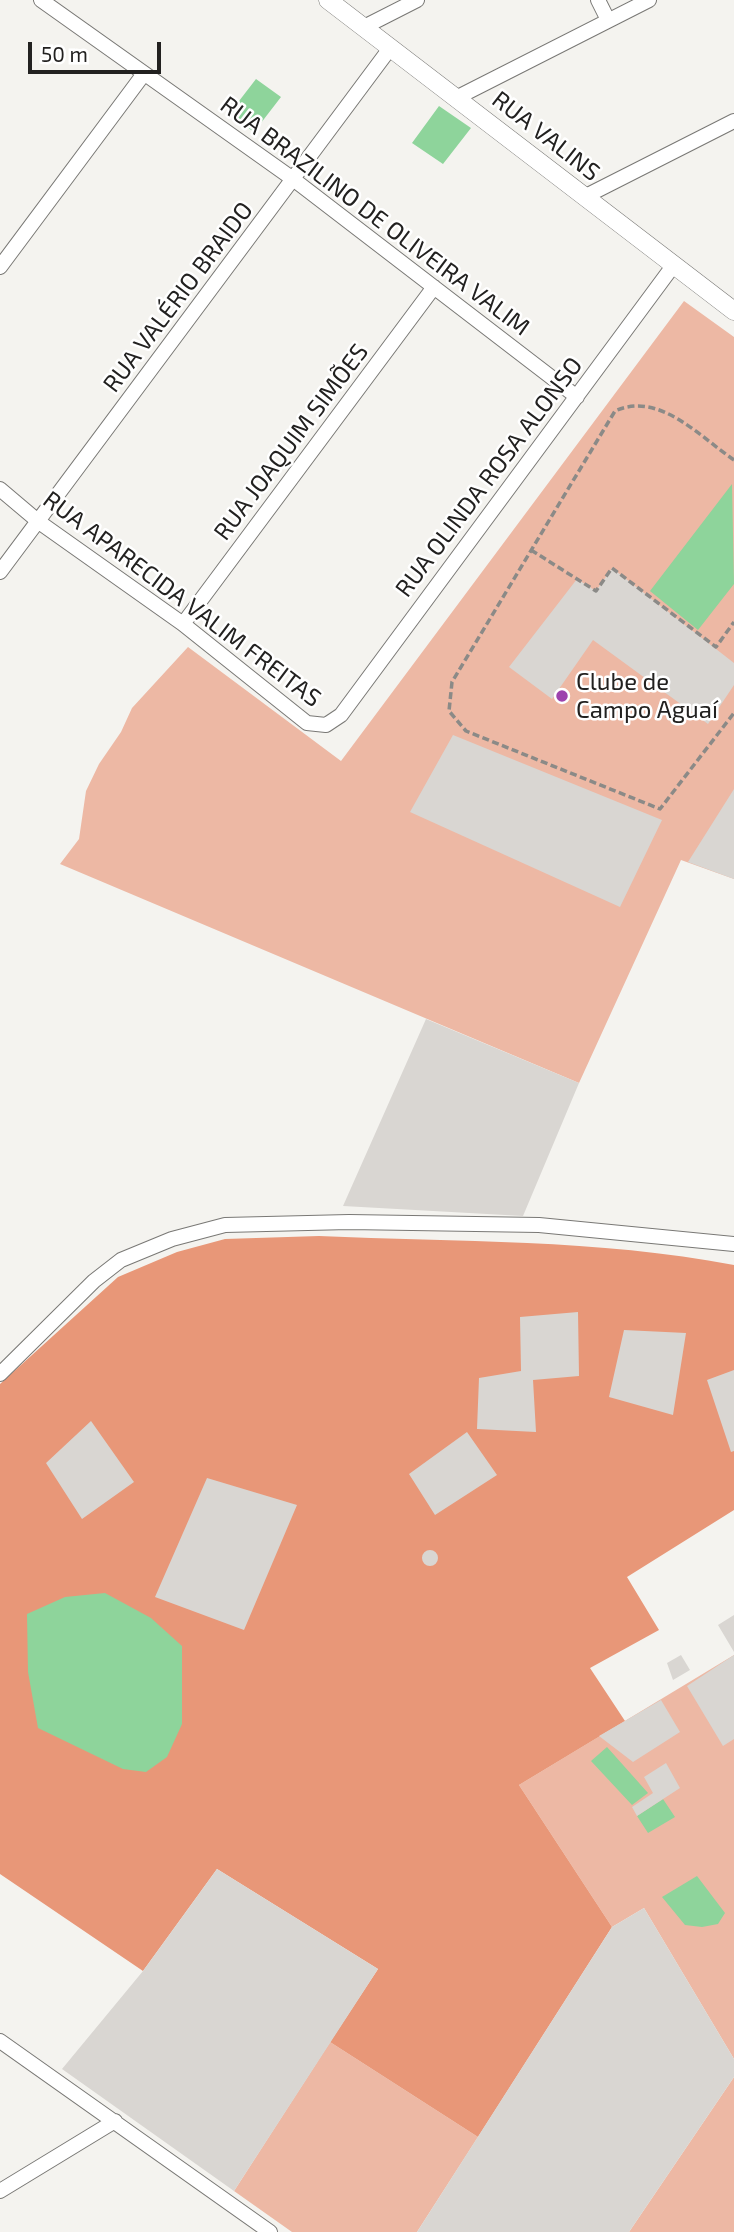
<!DOCTYPE html>
<meta charset="utf-8">
<style>
body{margin:0}
#map{position:relative;width:734px;height:2232px;overflow:hidden;background:#f4f3ef;font-family:"Exo 2",sans-serif}
canvas{display:block}
.scale{position:absolute;left:28px;top:42px;width:133px;height:32px;box-sizing:border-box;border:4px solid #222120;border-top:0;padding-left:9px;font-size:21px;line-height:24px;white-space:nowrap;color:#222120;-webkit-text-stroke:5px #fff;paint-order:stroke}
</style>
<div id="map">
<canvas width="734" height="2232"></canvas>
<div class="scale">50 m</div>
</div>
<script>
const ctx = document.querySelector('canvas').getContext('2d');
ctx.lineJoin = 'round';
function fill(path, color) {
  ctx.fillStyle = color;
  ctx.fill(path, 'evenodd');
}
function strokePath(path, color, width, dash) {
  ctx.strokeStyle = color;
  ctx.lineWidth = width;
  ctx.lineCap = dash ? 'butt' : 'round';
  ctx.setLineDash(dash || []);
  ctx.stroke(path);
}
function write(font, color, halo, rows, align = 'center') {
  ctx.font = font + ' "Exo 2",sans-serif';
  ctx.lineWidth = 5;
  ctx.setLineDash([]);
  ctx.textBaseline = 'middle';
  ctx.strokeStyle = halo;
  ctx.fillStyle = color;
  for (const [text, x, y, turn = 0] of rows) {
    ctx.save();
    ctx.translate(x, y);
    ctx.rotate((+turn || 0) * Math.PI / 180);
    ctx.textAlign = isNaN(turn) ? turn : align;
    if (halo) ctx.strokeText(text, 0, 0);
    ctx.fillText(text, 0, 0);
    ctx.restore();
  }
}
fill(new Path2D(`
 M684 301 734 337V879L681 860 579 1083 60 864 79 839 86 791 99 764 121 732 132 708 188 647 341 761Z
 M734 1655V2059L644 1908 612 1927 519 1785Z
 M330 2042 478 2137 417 2232H292L234 2191Z
 M734 2077V2232H629Z`), '#edb8a4');
fill(new Path2D(`
 M319 1236C457 1242 598 1239 734 1265V1510L627 1577 659 1630 590 1668 625 1721 519 1785 612 1927 478 2137 330 2042 378 1969 217 1869 143 1971 0 1874V1384L118 1277 177 1252 225 1239Z`), '#e89778');
fill(new Path2D(`
 M256 79 281 97 254 132 229 114Z
 M439 106 471 128 443 164 412 143Z
 M732 484 734 584 698 630 650 591Z
 M105 1593 151 1618 182 1646V1724L167 1757 146 1772 123 1769 38 1728 28 1672 27 1614 65 1597Z
 M607 1747 648 1793 632 1805 591 1761Z
 M663 1799 675 1817 648 1833 637 1816Z
 M697 1876 725 1913 718 1924 702 1927 685 1925 662 1897Z`), '#8ed49b');
fill(new Path2D(`
 M612 568 734 663V685L708 724 593 640 552 699 509 667 577 579 596 591Z
 M453 735 662 820 620 907 410 812Z
 M734 789V879L688 862Z
 M426 1019 579 1083 523 1216 343 1206Z
 M578 1312 579 1376 533 1380 536 1432 477 1429 479 1378 521 1371 520 1317Z
 M624 1330 686 1333 673 1415 609 1397Z
 M734 1370V1451L731 1452 707 1380Z
 M91 1421 134 1482 82 1519 46 1463Z
 M467 1432 497 1475 435 1515 409 1474Z
 M207 1478 297 1505 244 1630 155 1597Z
 M422 1558a8 8 0 1 1 16 0a8 8 0 1 1-16 0Z
 M734 1615V1652L718 1625Z
 M681 1655 690 1670 673 1680 667 1663Z
 M734 1655V1739L723 1746 687 1686Z
 M661 1700 680 1732 633 1762 599 1736Z
 M666 1763 680 1788 637 1816 632 1807 653 1793 644 1777Z
 M217 1869 378 1969 234 2191 62 2069 143 1971Z
 M644 1908 734 2059V2077L629 2232H417L612 1927Z`), '#d9d6d2');
const minor = new Path2D(`
 M41 0 293 179 577 397
 M598 0 608 20
 M364 27 417 0
 M456 98 649 0
 M584 197 734 121
 M0 267 143 75
 M0 489 39 522 183 624 307 723 326 725 341 715 673 266
 M0 572 391 47
 M183 624 434 287
 M0 1374 94 1281 121 1260 172 1239 225 1225 349 1222 539 1225 734 1244
 M0 2041 270 2232
 M0 2191 115 2121`);
const tertiary = new Path2D(`
 M328 0 734 311`);
strokePath(minor, '#797875', 16);
strokePath(tertiary, '#797875', 19);
strokePath(new Path2D(`
 M734 460C699 436 659 391 615 411L452 682 449 711 466 731 660 809 734 713
 M531 550 596 591 612 568 716 647 734 622`), '#8b8a87', 3.5, [7, 3.5]);
strokePath(minor, '#fff', 14);
strokePath(tertiary, '#fff', 18);
for (const [x, y, r, color] of [
 [562,696,7,"#9d43ae"]
]) {
  const dot = new Path2D();
  dot.arc(x, y, r, 0, 2 * Math.PI);
  ctx.fillStyle = color;
  ctx.fill(dot);
  strokePath(dot, '#fff', 2.5);
}
write('24px', '#222120', '#fff', [
 ["RUA VALINS",546,136,38],
 ["RUA BRAZILINO DE OLIVEIRA VALIM",375,216,37],
 ["RUA VALÉRIO BRAIDO",178,297,-53],
 ["RUA JOAQUIM SIMÕES",291,442,-53],
 ["RUA OLINDA ROSA ALONSO",489,477,-53],
 ["RUA APARECIDA VALIM FREITAS",182,599,37]
]);
write('24px', '#222120', '#fff', [
 ["Clube de",576,682],
 ["Campo Aguaí",576,710]
], 'left');
</script>
